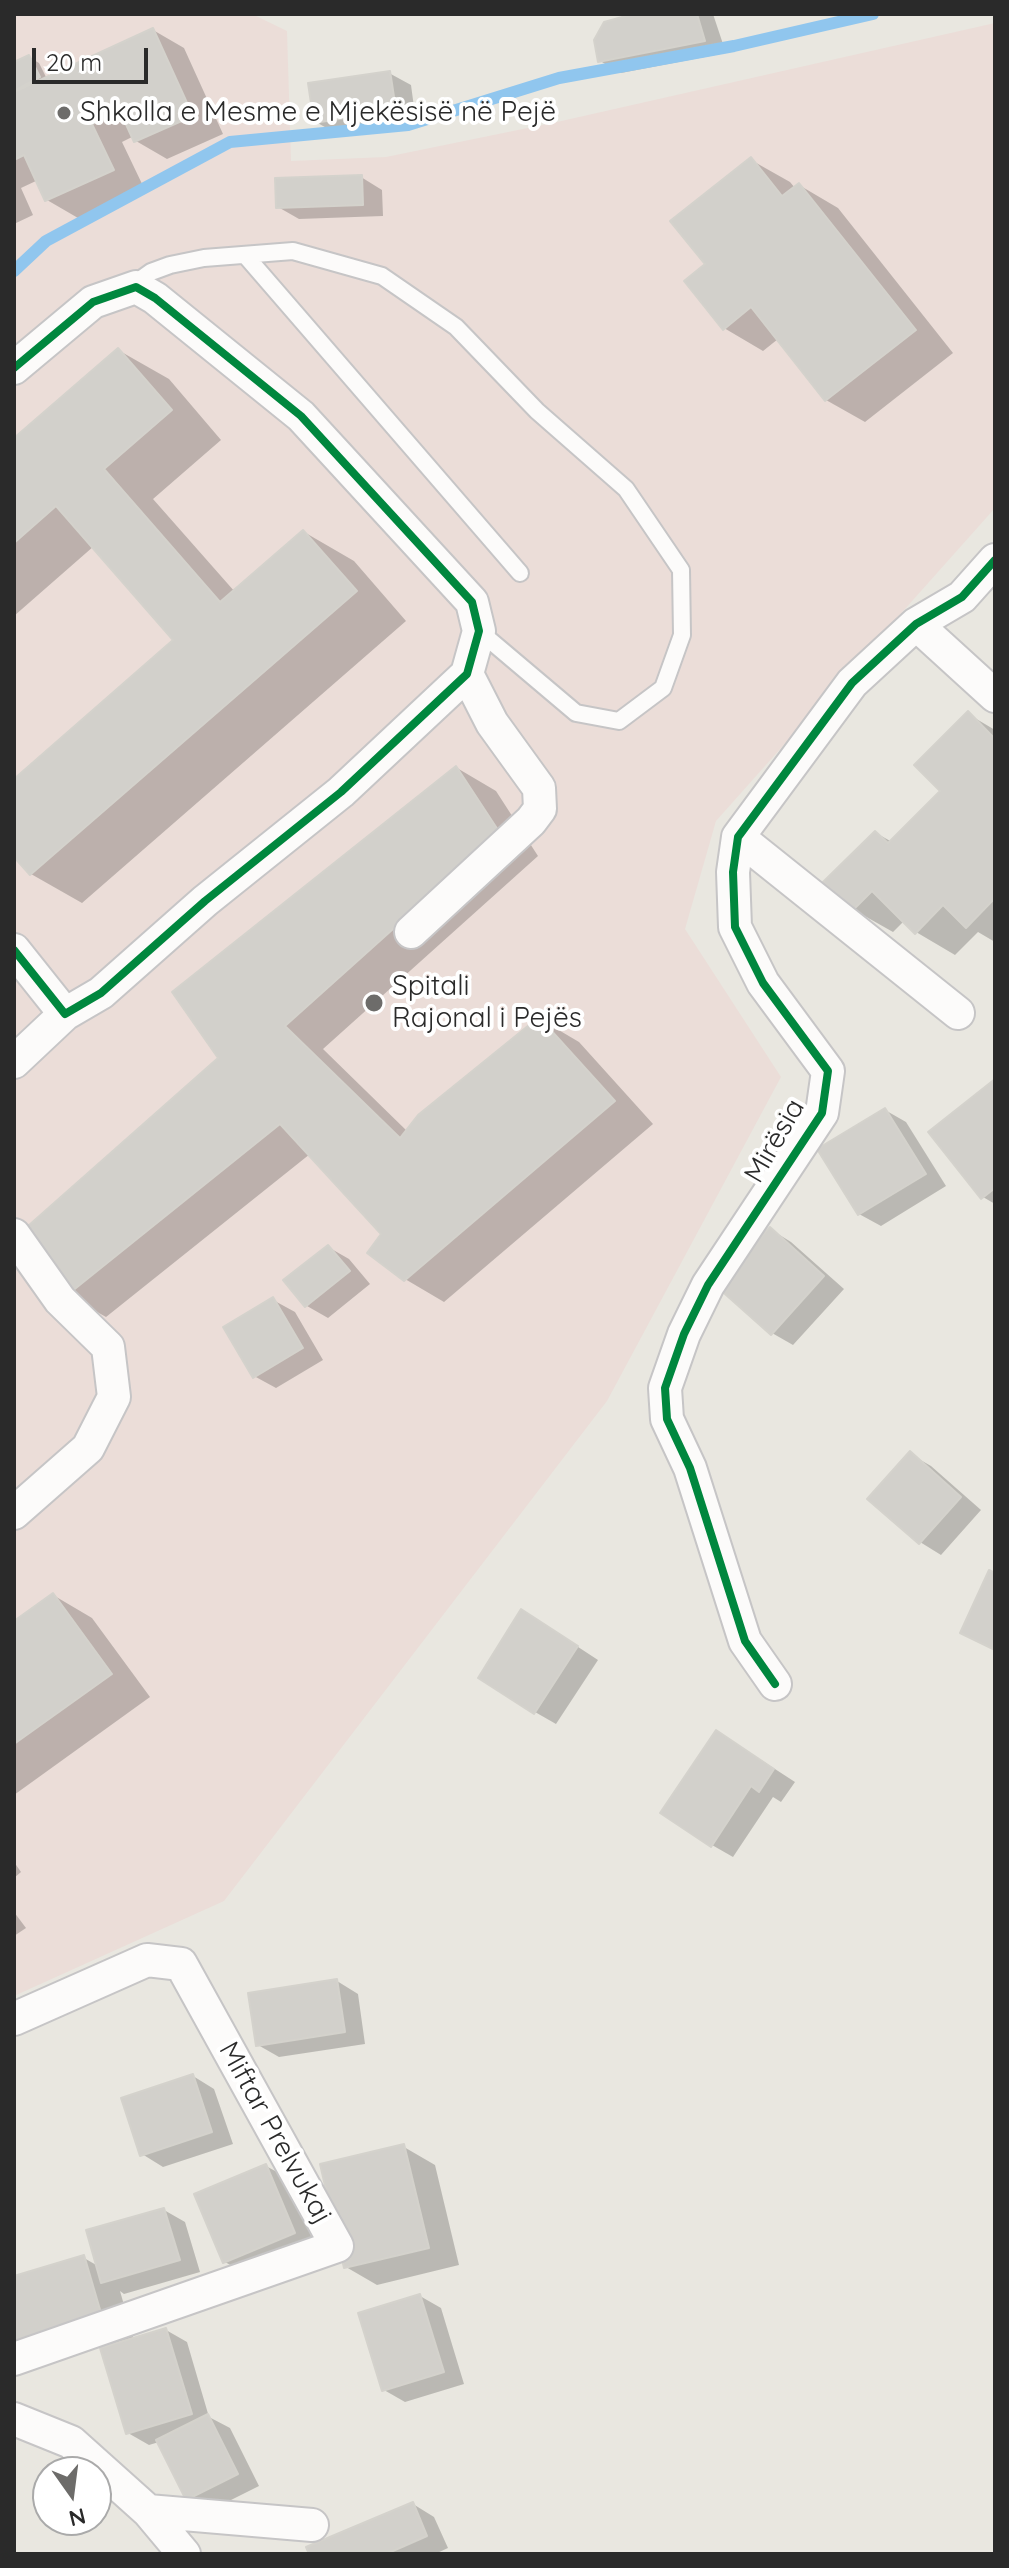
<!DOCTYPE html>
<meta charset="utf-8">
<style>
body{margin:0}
#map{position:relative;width:1009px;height:2568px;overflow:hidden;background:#e9e7e0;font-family:Quicksand,sans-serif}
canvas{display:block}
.frame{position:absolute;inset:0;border:16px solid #2a2a2a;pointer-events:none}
.north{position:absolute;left:32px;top:2456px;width:80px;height:80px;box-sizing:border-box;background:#fff;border:2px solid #aaa;border-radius:50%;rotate:166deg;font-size:22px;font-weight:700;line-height:32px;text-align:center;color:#2a2a2a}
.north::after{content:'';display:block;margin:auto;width:28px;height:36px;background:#6d6c6a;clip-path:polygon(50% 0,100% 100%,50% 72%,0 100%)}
.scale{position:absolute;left:32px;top:48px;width:116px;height:36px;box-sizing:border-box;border:4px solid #2a2a2a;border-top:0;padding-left:10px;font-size:24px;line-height:28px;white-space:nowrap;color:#2a2a2a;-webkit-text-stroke:6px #fff;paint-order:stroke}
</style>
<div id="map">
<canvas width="1009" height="2568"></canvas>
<div class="frame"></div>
<div class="north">N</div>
<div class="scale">20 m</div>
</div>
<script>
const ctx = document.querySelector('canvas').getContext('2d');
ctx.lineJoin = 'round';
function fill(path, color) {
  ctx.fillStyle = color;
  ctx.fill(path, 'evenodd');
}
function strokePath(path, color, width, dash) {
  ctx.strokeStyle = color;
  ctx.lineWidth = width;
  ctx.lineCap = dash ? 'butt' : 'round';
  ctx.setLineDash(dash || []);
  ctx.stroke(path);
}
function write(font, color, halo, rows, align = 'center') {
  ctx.font = font + ' Quicksand,sans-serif';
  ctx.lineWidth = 8;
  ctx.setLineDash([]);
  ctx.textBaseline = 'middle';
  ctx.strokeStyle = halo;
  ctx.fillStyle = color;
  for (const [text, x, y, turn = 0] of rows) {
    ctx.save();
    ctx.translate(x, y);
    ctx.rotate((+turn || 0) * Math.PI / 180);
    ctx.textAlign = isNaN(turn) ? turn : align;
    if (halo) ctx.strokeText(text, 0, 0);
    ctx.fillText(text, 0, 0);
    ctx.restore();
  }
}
fill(new Path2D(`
 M14 14H252L287 31 291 161 386 157 557 122 995 23V508L716 821 685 929 781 1077 607 1401 224 1901 14 1996Z`), '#ebddd8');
fill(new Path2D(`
 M640 14H713L726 53 621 73 600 61Z
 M153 30 184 48 223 134 167 159 136 141 134 136 122 142 144 188 78 218 47 200 38 180 21 188 33 215 14 224V94L19 91 14 86V64L29 57 39 63 47 79Z
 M389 73 411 85 416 122 337 134 316 122Z
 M751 160 790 182 795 188 799 185 838 208 953 353 865 422 826 400 778 339 763 351 724 328Z
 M361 177 382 190 383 216 299 219 278 207Z
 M118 350 169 379 221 440 153 499 235 592 304 532 354 561 406 621 82 903 31 874 14 854V781L176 640 94 546 14 616V441Z
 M968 714 995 730V942L978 932 955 955 916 932 904 921 893 932 854 910 876 833 892 842 943 791Z
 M457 768 496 791 538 856 323 1049 408 1132 540 1019 579 1042 653 1124 444 1302 405 1279 384 1234 310 1154 106 1317 67 1295 221 1059Z
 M995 1082V1204L983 1197Z
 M885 1110 906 1122 946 1186 881 1226 859 1214Z
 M770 1229 791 1242 844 1289 793 1345 772 1333Z
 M328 1247 349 1259 370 1284 328 1318 307 1306 286 1281Z
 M273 1300 295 1312 323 1360 276 1388 254 1376Z
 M910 1454 931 1466 981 1510 941 1555 920 1542Z
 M53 1595 92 1618 150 1697 14 1795V1623Z
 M543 1624 598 1660 556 1724 535 1712Z
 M738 1745 795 1782 781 1802 773 1797 733 1857 712 1845Z
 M14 1862 21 1872 14 1878Z
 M14 1912 26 1928 14 1936Z
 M337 1981 358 1994 365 2044 279 2057 258 2045Z
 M193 2076 214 2089 233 2144 163 2167 142 2154Z
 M404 2147 435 2165 459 2265 377 2285 346 2267Z
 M266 2166 288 2178 315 2246 246 2274 225 2262Z
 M164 2210 185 2222 200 2272 124 2294 120 2291 134 2340 166 2330 187 2342 209 2417 230 2428 259 2486 209 2511 188 2499 159 2442 149 2445 128 2433 102 2346 14 2372V2278L84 2258 98 2266Z
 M420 2296 441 2308 464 2384 405 2402 384 2390Z
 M413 2504 434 2517 448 2548 435 2554H311Z`), '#0003');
strokePath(new Path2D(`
 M14 271 46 241 230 142 408 125 559 78 734 46 873 14`), '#90c6ee', 12);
const building = new Path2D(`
 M633 14H697L705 41 598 62 594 40 604 22Z
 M153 28 193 116 134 142 120 111 92 124 114 170 45 201 24 155 14 160V92Z
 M29 55 40 77 14 91V62Z
 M390 71 396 110 314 123 308 83Z
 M751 157 782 196 799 183 916 330 825 401 751 307 723 330 684 281 705 264 670 221Z
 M362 175 363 205 276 208 275 178Z
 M118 348 172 410 104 469 220 602 303 530 357 591 30 875 14 857V779L173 640 56 506 14 543V438Z
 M968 711 995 739V898L966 928 943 905 915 934 872 891 852 911 823 882 875 831 888 843 940 791 914 765Z
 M456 766 500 833 285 1026 400 1138 418 1115 539 1017 615 1101 404 1281 367 1253 381 1234 280 1124 66 1296 19 1234 218 1058 172 992Z
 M995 1079V1188L981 1199 928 1132Z
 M885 1108 926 1174 858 1215 817 1149Z
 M770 1227 824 1276 771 1335 716 1286Z
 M328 1245 350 1271 305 1307 283 1280Z
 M273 1297 303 1348 253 1378 223 1327Z
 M910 1451 961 1497 919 1544 867 1499Z
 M989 1570 995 1573V1650L960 1633Z
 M53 1593 112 1674 14 1744V1621Z
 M521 1609 578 1646 534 1714 478 1678Z
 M716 1730 774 1769 759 1792 751 1786 711 1847 660 1813Z
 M337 1979 345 2032 256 2046 248 1993Z
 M193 2074 212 2132 140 2156 121 2098Z
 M404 2144 429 2248 344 2268 320 2164Z
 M266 2164 295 2233 223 2263 194 2194Z
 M164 2208 180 2260 101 2283 86 2230Z
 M84 2255 103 2320 14 2346V2276Z
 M420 2294 444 2372 382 2391 358 2313Z
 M166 2328 192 2414 126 2434 100 2348Z
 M208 2414 238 2474 186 2500 156 2440Z
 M413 2502 427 2536 386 2554H309L306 2547Z`);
fill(building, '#d2d0cb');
strokePath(building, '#d4d2cc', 2);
const service = new Path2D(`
 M245 255 520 573
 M130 287 151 272 170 265 204 258 293 251 382 276 456 327 537 411 626 489 681 570 682 635 663 688 619 721 576 713 479 631`);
const minor = new Path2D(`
 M14 368 93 302 136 287 155 298 301 416 472 602 479 631 467 674 341 792 205 901 101 993 65 1014 14 950
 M916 624 995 696
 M738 837 958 1013
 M411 932 531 821 540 809 539 788 492 723 467 674
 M14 1062 65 1014
 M14 1235 60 1300 108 1347 114 1397 88 1448 14 1513
 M775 1684 745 1641 690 1468 667 1419 665 1388 684 1334 708 1285 822 1113 828 1071 763 983 735 927 733 872 738 837 852 683 916 624 962 597 995 560
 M14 2019 147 1960 181 1964 337 2246 14 2359
 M14 2419 71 2442 148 2511 184 2554
 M148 2511 312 2525`);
strokePath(service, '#c6c5c6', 20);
strokePath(minor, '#c6c5c6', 36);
strokePath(service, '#fcfbfa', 16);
strokePath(minor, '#fcfbfa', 32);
strokePath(new Path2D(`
 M14 368 93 302 136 287 155 298 301 416 472 602 479 631 467 674 341 792 205 901 101 993 65 1014 14 950
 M775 1684 745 1641 690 1468 667 1419 665 1388 684 1334 708 1285 822 1113 828 1071 763 983 735 927 733 872 738 837 852 683 916 624 962 597 995 560`), '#00873e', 8);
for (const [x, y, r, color] of [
 [64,113,8,"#6d6c6a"],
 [374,1003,10,"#6d6c6a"]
]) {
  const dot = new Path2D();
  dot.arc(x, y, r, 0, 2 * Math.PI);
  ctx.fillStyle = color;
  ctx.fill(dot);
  strokePath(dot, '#fff', 3);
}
write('28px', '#2a2a2a', '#fff', [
 ["Shkolla e Mesme e Mjekësisë në Pejë",80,113],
 ["Spitali",392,987],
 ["Rajonal i Pejës",392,1019]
], 'left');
write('28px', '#2a2a2a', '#fff', [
 ["Mirësia",775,1141,-60],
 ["Miftar Prelvukaj",275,2133,61]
]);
</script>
